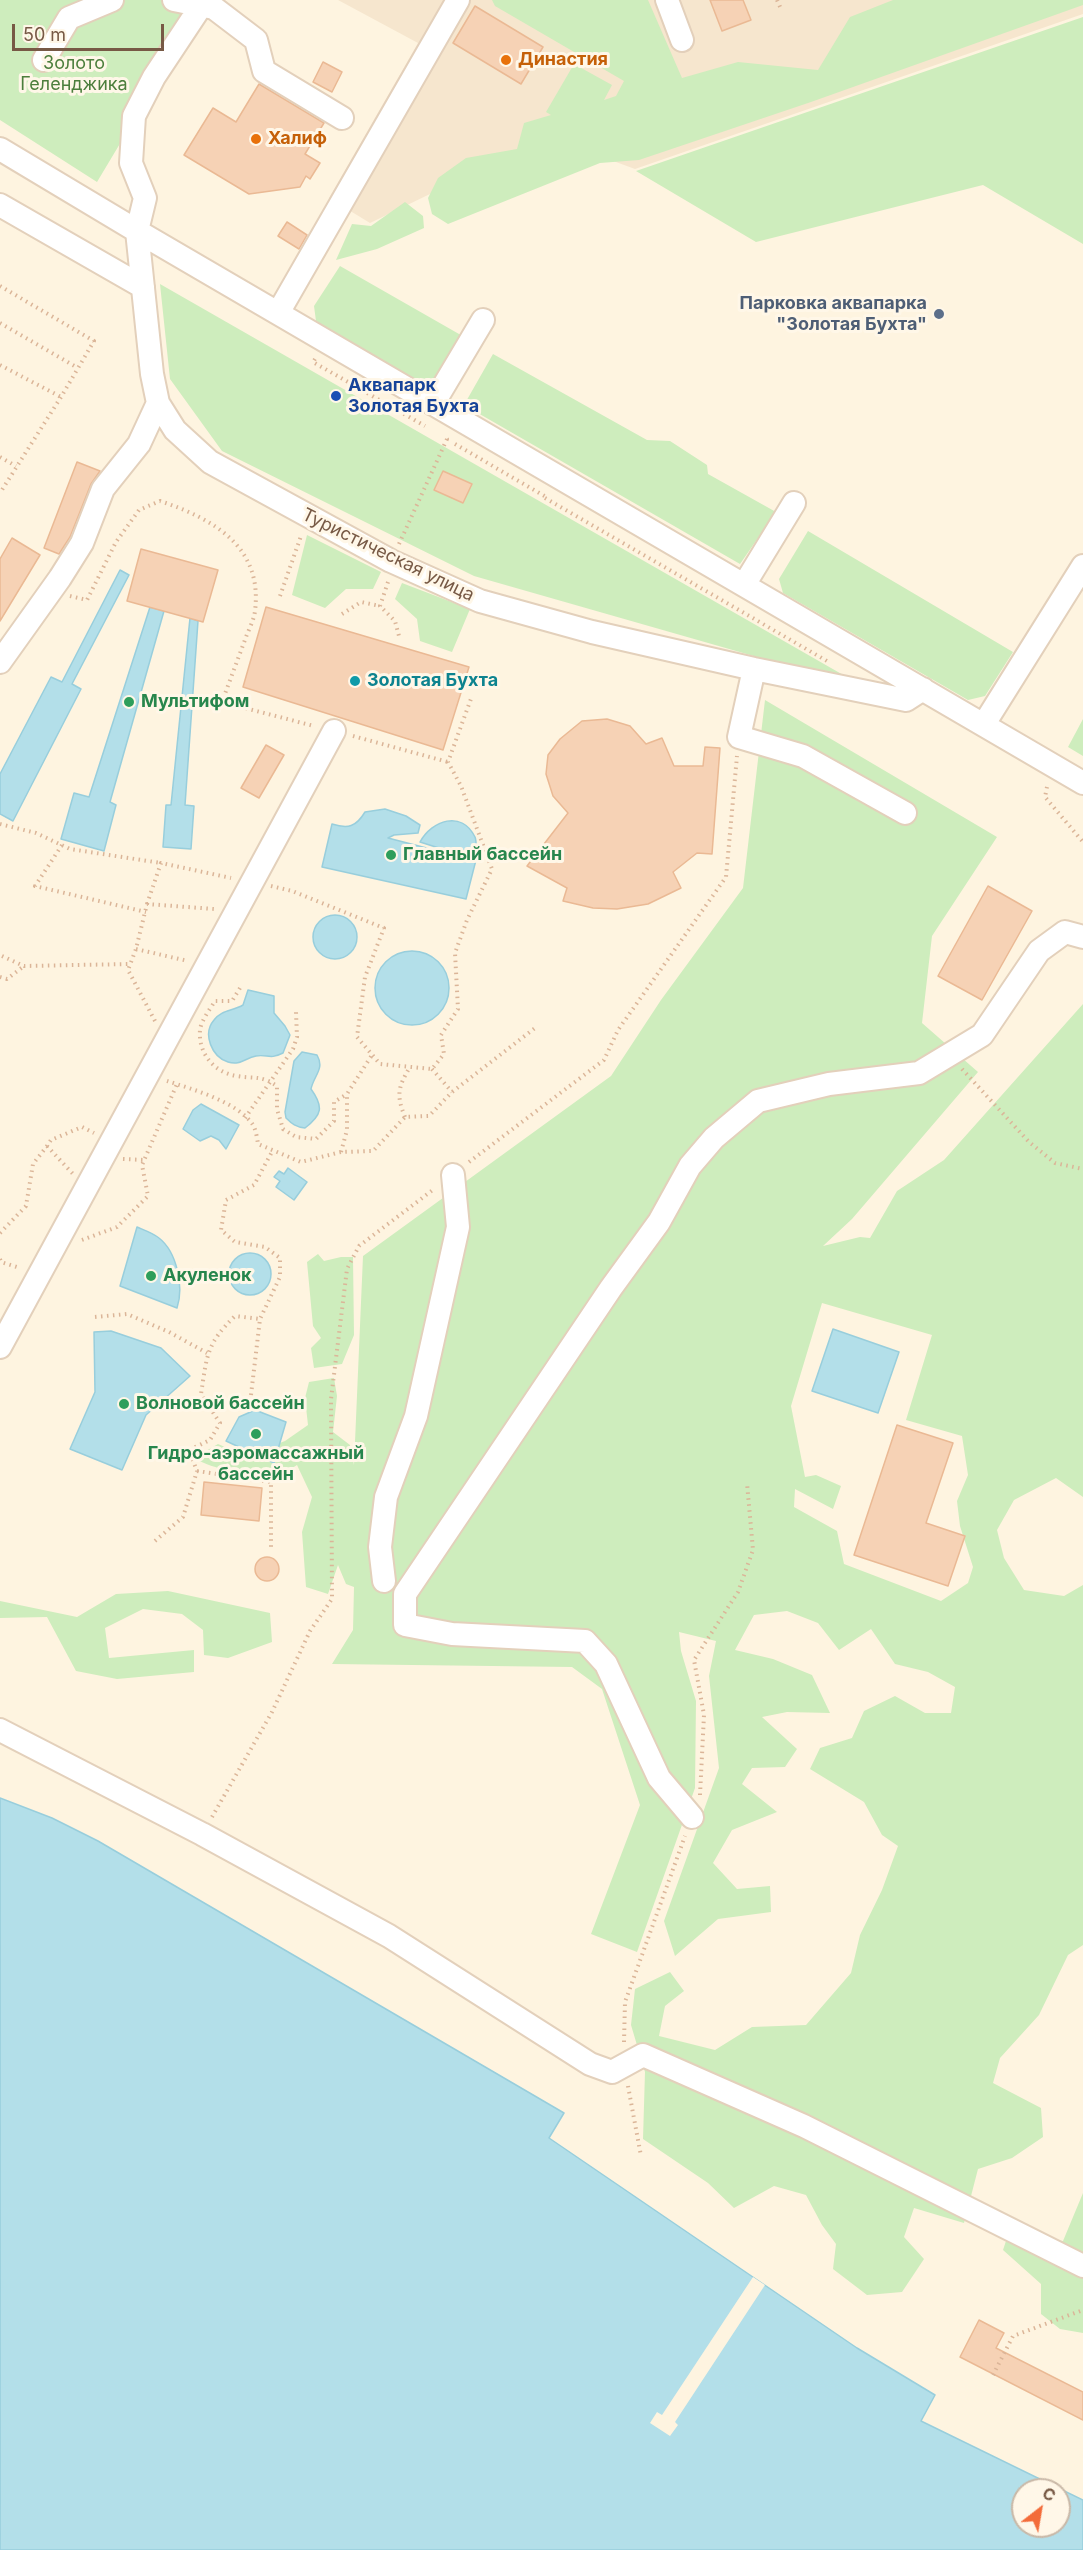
<!DOCTYPE html>
<meta charset="utf-8">
<style>
body{margin:0}
#map{position:relative;width:1083px;height:2550px;overflow:hidden;background:#fef4e0;font-family:Inter,sans-serif}
canvas{display:block}
.north{position:absolute;left:1011px;top:2478px;width:60px;height:60px;box-sizing:border-box;background:#fff7e8;border:2px solid #c9b8a7;border-radius:50%;rotate:31deg;font-size:16px;font-weight:700;line-height:24px;text-align:center;color:#775945}
.north::after{content:'';display:block;margin:auto;width:21px;height:27px;background:#f36c3a;clip-path:polygon(50% 0,100% 100%,50% 72%,0 100%)}
.scale{position:absolute;left:12px;top:24px;width:152px;height:27px;box-sizing:border-box;border:3px solid #775945;border-top:0;padding-left:8px;font-size:18px;line-height:21px;white-space:nowrap;color:#775945;-webkit-text-stroke:4px #fff7e8;paint-order:stroke}
</style>
<div id="map">
<canvas width="1083" height="2550"></canvas>
<div class="north">С</div>
<div class="scale">50 m</div>
</div>
<script>
const ctx = document.querySelector('canvas').getContext('2d');
ctx.lineJoin = 'round';
function fill(path, color) {
  ctx.fillStyle = color;
  ctx.fill(path, 'evenodd');
}
function strokePath(path, color, width, dash) {
  ctx.strokeStyle = color;
  ctx.lineWidth = width;
  ctx.lineCap = dash ? 'butt' : 'round';
  ctx.setLineDash(dash || []);
  ctx.stroke(path);
}
function write(font, color, halo, rows, align = 'center') {
  ctx.font = font + ' Inter,sans-serif';
  ctx.lineWidth = 6;
  ctx.setLineDash([]);
  ctx.textBaseline = 'middle';
  ctx.strokeStyle = halo;
  ctx.fillStyle = color;
  for (const [text, x, y, turn = 0] of rows) {
    ctx.save();
    ctx.translate(x, y);
    ctx.rotate((+turn || 0) * Math.PI / 180);
    ctx.textAlign = isNaN(turn) ? turn : align;
    if (halo) ctx.strokeText(text, 0, 0);
    ctx.fillText(text, 0, 0);
    ctx.restore();
  }
}
fill(new Path2D(`
 M338 0H1083V14L635 169 548 137 370 223 329 198 418 43Z`), '#f6e6ce');
fill(new Path2D(`
 M0 0H206L97 182 0 120Z
 M492 0H648L682 78 738 62 818 70 850 17 893 0H1083V5L811 102 639 160 600 163 448 224 432 214 428 198 438 178 466 158 517 149 524 123 551 115 546 112 574 64 612 85 604 100 616 96 624 81 495 6Z
 M1083 17V244L983 185 756 242 636 171Z
 M405 202 423 216 424 228 377 249 336 260 352 224 371 226Z
 M340 266 466 338 433 390 316 321 314 306Z
 M160 284 845 676 841 681 474 576 222 451 170 379Z
 M493 354 647 440 670 441 707 465 708 474 776 512 740 564 464 405Z
 M808 531 1013 652 985 696 968 700 783 593 779 579Z
 M307 535 381 572 373 589H346L325 608 292 595Z
 M402 583 470 609 452 652 420 641 417 619 395 599Z
 M765 700 997 837 932 936 922 1023 978 1072 852 1219 823 1246 860 1237 870 1238 897 1191 944 1160 1083 1004V1497L1056 1478 1014 1500 997 1530 1004 1558 1024 1590 1064 1596 1083 1585V1945L1068 1955 1039 2015 1000 2058 993 2083 1041 2108 1043 2137 1012 2158 978 2169 964 2223 914 2208 904 2237 924 2259 902 2292 867 2295 833 2269 836 2244 822 2225 806 2195 774 2186 734 2208 708 2183 643 2139 645 2072 631 2025 635 1989 670 1972 684 1991 665 2006 659 2036 715 2050 752 2027 806 2025 851 1973 860 1935 882 1890 898 1846 882 1835 864 1802 810 1769 820 1748 852 1738 864 1711 895 1696 925 1713H951L955 1687 928 1672 895 1664 871 1629 839 1650 818 1623 787 1611 754 1615 735 1650 773 1659 812 1675 830 1713 787 1712 762 1717 797 1749 785 1767 752 1768 742 1784 777 1812 732 1830 713 1863 737 1889 770 1886 771 1912 718 1919 675 1956 664 1921 719 1768 709 1676 716 1641 679 1632 681 1651 696 1701 695 1788 637 1952 591 1934 640 1805 602 1689 572 1667 332 1664 353 1630 354 1587 346 1584 338 1565 328 1594 306 1587 302 1532 312 1497 297 1465C292 1468 286 1473 280 1475 265 1480 212 1469 198 1460L206 1451 218 1444 246 1456 285 1441 308 1425 305 1398 309 1382 334 1378 337 1396 333 1432 350 1445 354 1465 363 1256 611 1076 661 1000 743 888ZM822 1303 932 1335 906 1420 962 1436 968 1475 957 1501 960 1526 973 1567 968 1583 941 1601 844 1564 837 1531 794 1507 795 1489 833 1509 841 1486 816 1475 805 1477 791 1406Z
 M1083 719V756L1068 747Z
 M318 1254 324 1261 341 1257H353L354 1335 342 1364 314 1368 311 1348 321 1338 313 1326 307 1262Z
 M168 1591 270 1613 272 1642 228 1658 204 1655 203 1630 182 1614 143 1609 105 1628 109 1658 194 1650V1672L117 1679 76 1671 47 1617 0 1618V1601L77 1617 116 1594Z
 M1083 2193V2333L1060 2329 1041 2314V2284L1003 2250 1012 2223 1046 2239 1063 2241Z`), '#ceedbd');
const water = new Path2D(`
 M120 570 129 575 72 684 81 689 13 821 0 814V774L51 677 62 682Z
 M150 607 164 611 110 802 116 805 104 851 61 839 74 793 89 797Z
 M190 618 198 621 185 805 194 806 191 849 163 847 166 805H171Z
 M385 809 406 816 420 825 418 833 394 835 388 838 442 852V849L420 842C432 820 462 810 475 837 477 842 476 850 476 856L456 850 455 854 476 860 466 899 322 867 332 824C348 829 356 827 365 812Z
 M313 937a22 22 0 1 1 44 0a22 22 0 1 1-44 0Z
 M375 988a37 37 0 1 1 74 0a37 37 0 1 1-74 0Z
 M248 990 274 996V1013L285 1026 290 1035 283 1053C269 1060 268 1054 256 1056 245 1058 240 1066 228 1062 212 1057 202 1034 214 1020 221 1010 233 1011 243 1005Z
 M302 1052 317 1055C325 1069 314 1075 311 1089 324 1107 322 1115 305 1128 296 1127 292 1124 286 1118L285 1112 294 1061Z
 M201 1104 239 1125 226 1149 219 1140 211 1136 200 1141 183 1129 193 1110Z
 M288 1168 307 1182 294 1200 276 1187 280 1181 274 1177 279 1171 284 1174Z
 M137 1227C144 1230 153 1233 159 1238 177 1252 184 1287 177 1308L120 1286Z
 M229 1274a21 21 0 1 1 42 0a21 21 0 1 1-42 0Z
 M833 1329 899 1352 878 1413 812 1391Z
 M111 1331 161 1348 190 1376 146 1415 122 1470 70 1449 95 1392 94 1332Z
 M255 1410 286 1422 274 1463 226 1441 239 1417Z
 M0 1798 52 1818 98 1841 564 2113 549 2138 857 2348 935 2395 921 2421 1083 2500V2550H0ZM1023 2490H1059V2526H1023Z`);
fill(water, '#b3dfe9');
strokePath(water, '#98cedc', 1.5);
fill(new Path2D(`
 M753 2277 765 2285 675 2422 678 2425 670 2436 650 2423 657 2412 662 2415Z`), '#fef4e0');
const building = new Path2D(`
 M710 0H743L751 20 722 31Z
 M475 6 543 47 521 84 453 43Z
 M323 62 342 72 332 92 313 82Z
 M259 84 324 123 305 154 320 163 310 179 306 176 300 187 249 194 184 155 213 108 236 122Z
 M287 222 307 235 299 249 278 236Z
 M77 462 100 471 91 484 70 537 59 554 44 548Z
 M443 471 472 484 463 503 434 490Z
 M12 538 40 555 0 621V559Z
 M141 549 218 570 203 622 127 601Z
 M266 607 469 667 443 750 243 687Z
 M607 719 630 726 646 744 662 738 674 766H703L705 747 720 748 712 854 697 853 673 872 681 888 648 904 617 909 593 908 563 901 567 888 527 866 568 813 553 796 546 774 548 755 560 739 582 721Z
 M266 745 284 755 259 798 241 788Z
 M988 886 1032 911 982 1000 938 976Z
 M897 1425 953 1443 926 1523 965 1536 948 1586 854 1555Z
 M204 1482 262 1488 259 1521 201 1515Z
 M255 1569a12 12 0 1 1 24 0a12 12 0 1 1-24 0Z
 M979 2320 1004 2333 996 2348 1083 2392V2420L960 2357Z`);
fill(building, '#f6d2b5');
strokePath(building, '#eab994', 1.5);
const minor = new Path2D(`
 M174 0 214 8 256 40 264 71 342 118
 M205 0 154 77 134 116 131 163 145 198 137 231 152 374 158 403 175 430 210 462 391 561 480 601 592 632 754 669 906 700 923 689
 M667 0 682 40
 M44 60 69 18 112 0
 M0 149 137 231 1083 783
 M0 205 143 287
 M278 313 458 0
 M433 404 483 320
 M744 585 794 503
 M0 662 60 578 82 543 103 489 139 444 158 403
 M754 669 739 737 803 756 905 813
 M984 724 1083 566
 M0 1347 334 731
 M384 1581 380 1547 386 1497 416 1416 458 1227 453 1175
 M0 1730 202 1834 389 1936 590 2064 612 2072 643 2055 804 2126 1083 2266
 M692 1817 659 1778 606 1664 585 1641 452 1634 405 1625V1594L611 1288 659 1222 690 1166 714 1138 758 1101 829 1084 919 1073 982 1035 1039 951 1065 932 1083 937`);
strokePath(minor, '#e3d0bb', 26);
strokePath(new Path2D(`
 M777 0 781 9
 M0 286 94 341 61 397 0 493
 M0 323 78 368
 M315 359 313 362 425 426
 M0 365 61 397
 M455 444 546 497
 M0 457 16 466
 M545 498 827 661
 M399 544 447 439 445 437
 M388 582 380 606 395 621 399 636
 M70 596 87 600 116 542 139 510 160 501C214 519 263 547 255 611 254 620 249 629 246 637 238 659 230 680 222 702L314 726
 M280 596 301 536
 M342 614 361 602 380 606
 M353 736 448 762
 M1047 787 1045 797 1083 842
 M0 824 36 833 70 849 161 863
 M62 845 35 886 146 912
 M271 886 292 891 384 928 365 977 357 1037 380 1064 432 1069 444 1054 441 1035 458 1009 455 953 467 920 492 869 461 786 448 762 472 696
 M147 904 161 863 231 878
 M136 949 188 961
 M2 956 24 966 130 964
 M0 977 7 979 24 966
 M240 988 232 1001H215C210 1009 201 1021 200 1030 198 1054 215 1073 237 1076 254 1079 261 1075 277 1086V1109L283 1129 296 1137 316 1139 334 1121V1102L347 1094
 M155 1021 128 970 136 949 147 904 214 909
 M432 1069 452 1092
 M962 1069 1029 1142 1055 1163 1083 1169
 M167 1081C192 1089 238 1102 253 1125 256 1130 257 1138 258 1144L301 1162 341 1152 373 1151 405 1117 429 1116 452 1092 535 1028
 M405 1117C396 1095 398 1087 410 1067
 M245 1118 293 1049 297 1037 296 1012
 M47 1146 73 1174
 M341 1152 347 1130V1094L372 1055
 M123 1159 144 1160
 M469 1162 604 1060 618 1030 726 877 737 756
 M0 1233 26 1206 33 1164 47 1146 51 1140 82 1127 94 1133
 M82 1240 117 1227 148 1196 142 1165 177 1084
 M0 1259 1 1262 20 1268
 M95 1317 127 1314 169 1332 207 1353
 M251 1395 260 1319 280 1277V1258L265 1247 235 1242 221 1230 226 1200 254 1185 273 1150
 M197 1471 271 1482V1551
 M155 1541 183 1517 197 1471 189 1450 210 1440 220 1423 201 1394C207 1356 206 1344 235 1316L260 1319
 M700 1795 704 1715 694 1660 738 1592 753 1550 747 1483
 M212 1817 272 1712 310 1631 332 1599 331 1399 347 1269 359 1246 434 1189
 M624 2042 625 2002 685 1836
 M628 2086 641 2156
 M993 2375 1013 2336 1083 2310`), '#dbb598', 4, [1.5, 4.5]);
strokePath(minor, '#fff', 22);
for (const [x, y, r, color] of [
 [506,60,6,"#e8710a"],
 [256,139,6,"#e8710a"],
 [939,314,6,"#5c6f8a"],
 [336,396,6,"#1a4fb4"],
 [355,681,6,"#0f9aa8"],
 [129,702,6,"#2e9e5b"],
 [391,855,6,"#2e9e5b"],
 [151,1276,6,"#2e9e5b"],
 [124,1404,6,"#2e9e5b"],
 [256,1434,6,"#2e9e5b"]
]) {
  const dot = new Path2D();
  dot.arc(x, y, r, 0, 2 * Math.PI);
  ctx.fillStyle = color;
  ctx.fill(dot);
  strokePath(dot, '#fff7e8', 2);
}
write('bold 18px', '#c56008', '#fff7e8', [
 ["Династия",518,60],
 ["Халиф",268,139]
], 'left');
write('18px', '#4c7e3c', '#fff7e8', [
 ["Золото",74,64],
 ["Геленджика",74,85]
]);
write('bold 18px', '#4e5e75', '#fff7e8', [
 ["Парковка аквапарка",927,304],
 ["\"Золотая Бухта\"",927,325]
], 'right');
write('bold 18px', '#164399', '#fff7e8', [
 ["Аквапарк",348,386],
 ["Золотая Бухта",348,407]
], 'left');
write('18px', '#775945', '#fff7e8', [
 ["Туристическая улица",388,555,26]
]);
write('bold 18px', '#0d838f', '#fff7e8', [
 ["Золотая Бухта",367,681]
], 'left');
write('bold 18px', '#27864d', '#fff7e8', [
 ["Мультифом",141,702],
 ["Главный бассейн",403,855],
 ["Акуленок",163,1276],
 ["Волновой бассейн",136,1404],
 ["Гидро-аэромассажный",256,1454,"center"],
 ["бассейн",256,1475,"center"]
], 'left');
</script>
